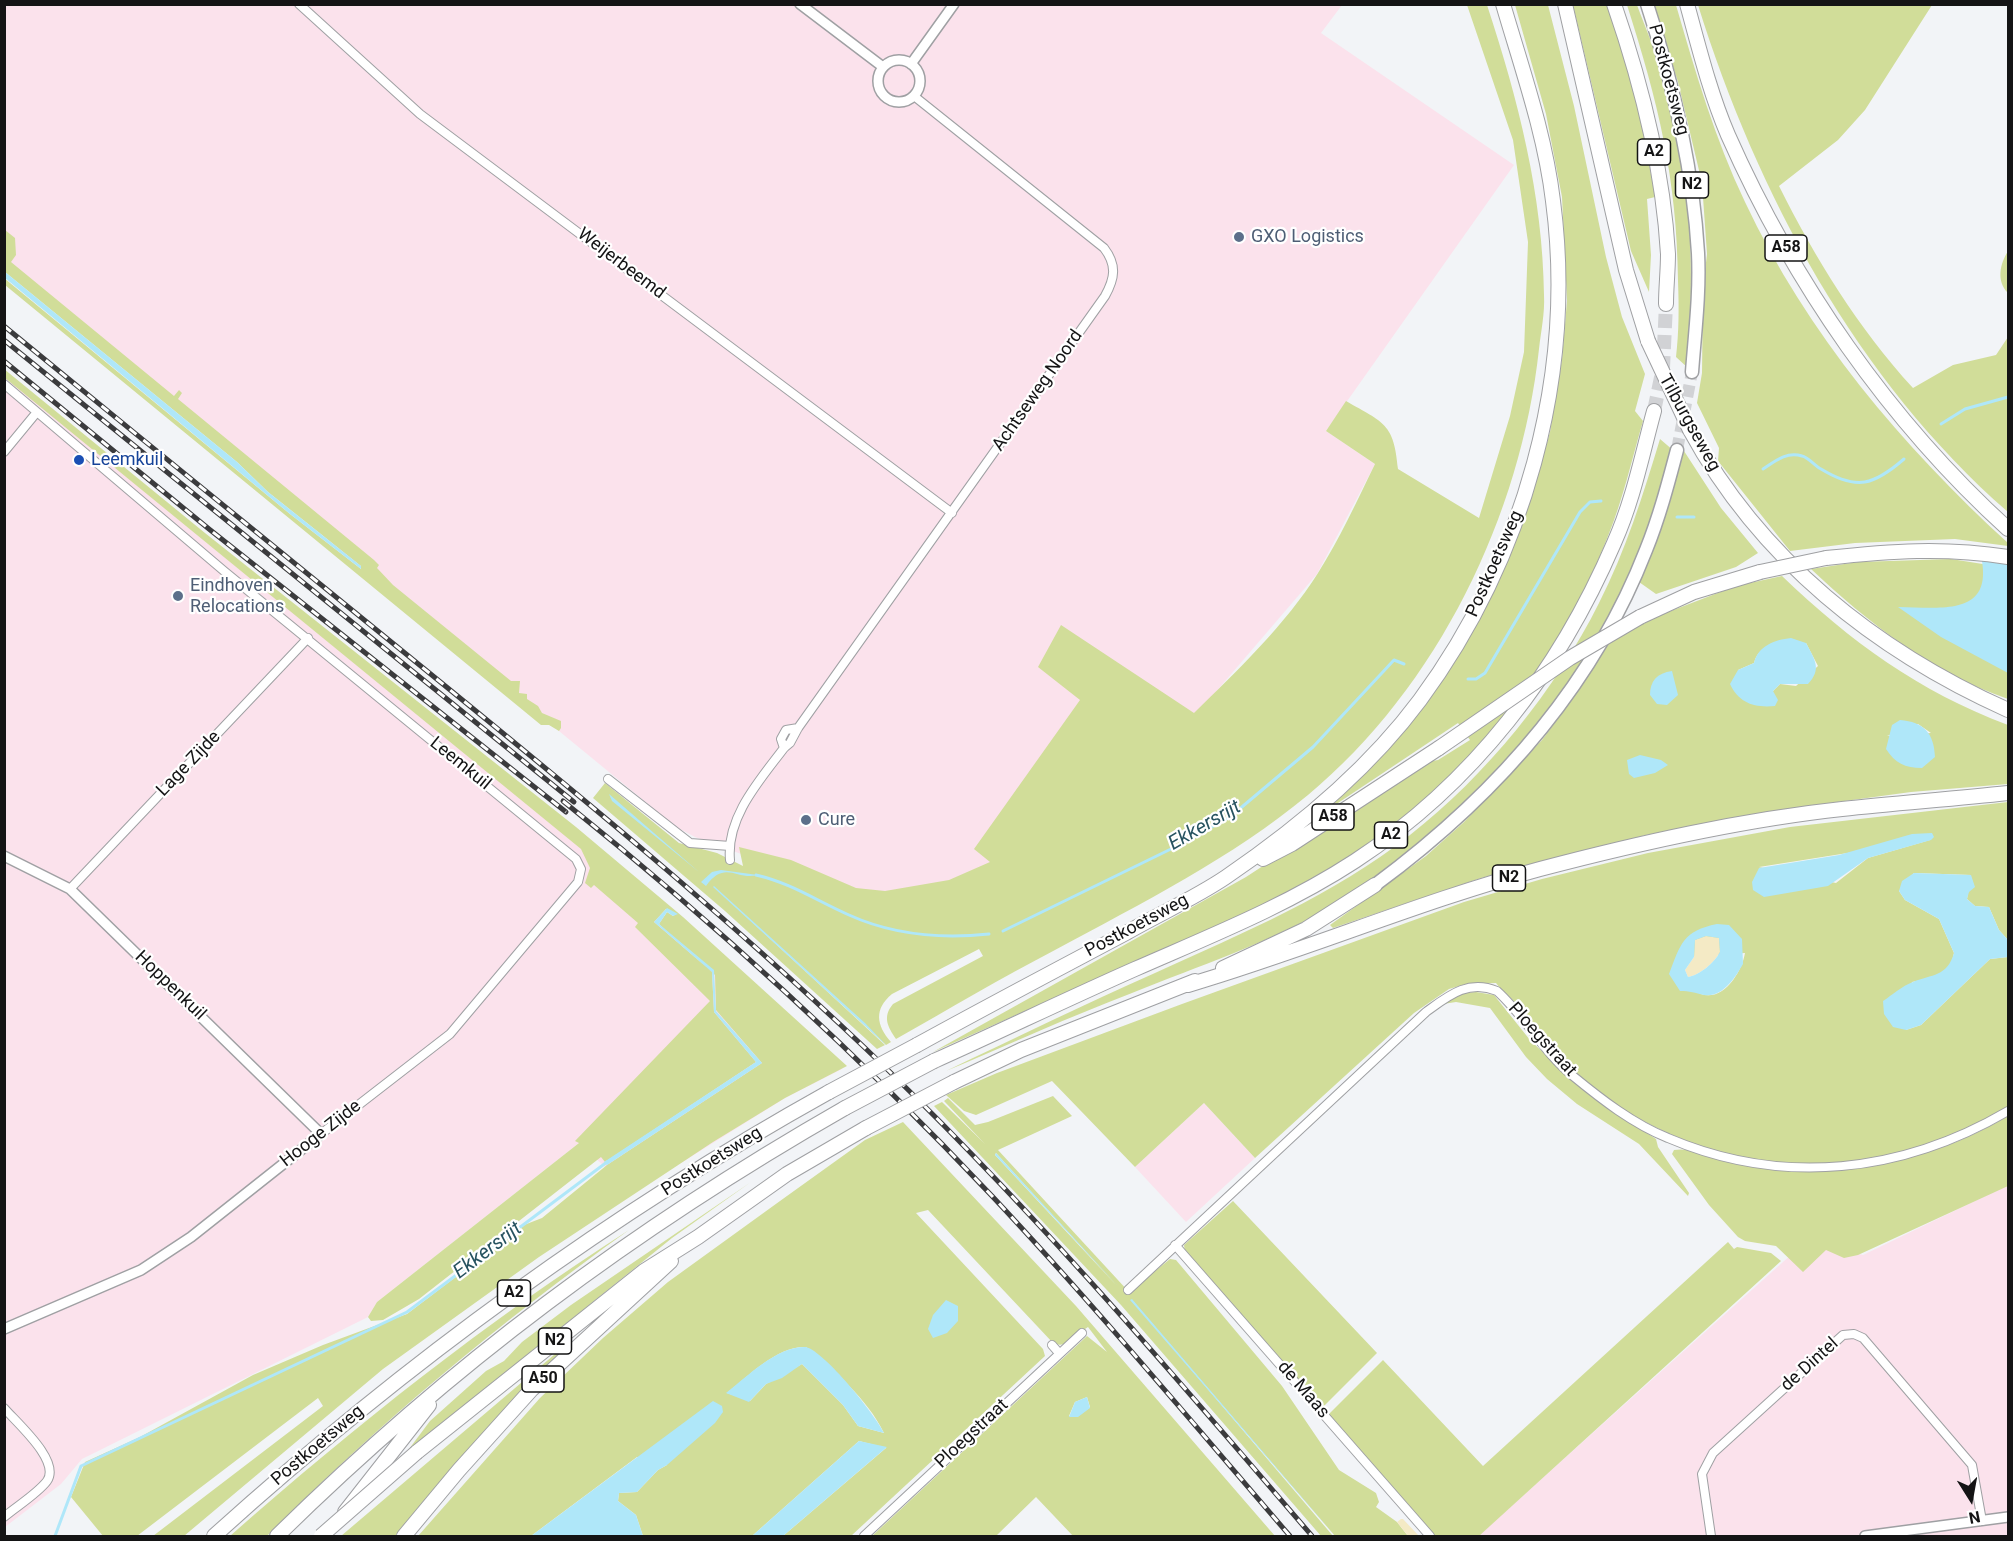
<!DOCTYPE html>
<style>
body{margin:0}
#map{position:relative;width:2013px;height:1541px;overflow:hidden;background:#f2f4f7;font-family:Roboto,sans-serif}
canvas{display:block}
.frame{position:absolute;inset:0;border:6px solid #141415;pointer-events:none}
.north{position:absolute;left:1941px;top:1469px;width:60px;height:60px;-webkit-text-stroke:4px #fff;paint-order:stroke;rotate:169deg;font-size:16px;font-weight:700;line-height:24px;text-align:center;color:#141415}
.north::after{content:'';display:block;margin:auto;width:21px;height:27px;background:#141415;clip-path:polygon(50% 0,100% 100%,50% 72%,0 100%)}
</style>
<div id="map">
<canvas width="2013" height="1541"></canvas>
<div class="frame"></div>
<div class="north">N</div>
</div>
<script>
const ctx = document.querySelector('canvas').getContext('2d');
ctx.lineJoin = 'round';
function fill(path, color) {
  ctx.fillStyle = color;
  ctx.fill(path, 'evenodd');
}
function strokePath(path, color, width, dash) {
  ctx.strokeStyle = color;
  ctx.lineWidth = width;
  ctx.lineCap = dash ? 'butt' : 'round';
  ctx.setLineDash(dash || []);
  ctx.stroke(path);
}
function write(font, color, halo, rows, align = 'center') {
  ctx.font = font + ' Roboto,sans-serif';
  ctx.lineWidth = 4.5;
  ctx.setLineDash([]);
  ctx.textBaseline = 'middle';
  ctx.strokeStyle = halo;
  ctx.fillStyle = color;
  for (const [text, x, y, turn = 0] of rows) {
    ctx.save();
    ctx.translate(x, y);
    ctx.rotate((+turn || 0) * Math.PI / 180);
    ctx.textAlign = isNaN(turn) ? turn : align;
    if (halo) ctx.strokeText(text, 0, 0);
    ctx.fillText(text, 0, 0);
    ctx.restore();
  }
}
fill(new Path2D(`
 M4 5H1342L1321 33 1514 165 1326 431 1375 464 1317 574 1190 722 1016 853 937 889 855 896 695 837 676 827 370 576 5 260Z
 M5 373 481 758 842 1069 785 1098 633 1193 579 1143 377 1302 368 1317 82 1459 61 1484 5 1527Z
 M1204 1103 1255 1158 1186 1222 1135 1167Z
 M2008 1185V1536H1478L1793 1253 1831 1246 1863 1255Z`), '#fbe2ec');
fill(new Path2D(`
 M1467 5H1487C1518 99 1543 196 1544 295 1545 313 1541 331 1539 349 1521 515 1438 687 1308 795 1232 858 1142 903 1055 950 1001 978 949 1009 896 1039 888 1027 882 1017 893 1004L983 956 979 949 892 994C874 1009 876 1025 891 1042L886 1045 713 886 885 1045 877 1049 725 911 593 798 605 783 679 843 717 853 743 866 739 847 791 860 856 888 885 891 949 880 990 862 974 849 1080 700 1038 667 1061 625 1194 713C1236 672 1286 624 1318 573 1340 538 1357 501 1375 464L1326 431 1346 401C1384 423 1394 423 1398 469L1479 518 1510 416 1524 352 1528 242 1513 140Z
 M1515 5H1548L1574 106 1606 257 1622 317 1645 374 1635 411 1643 421C1632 459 1623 499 1608 536 1553 678 1445 805 1312 880 1264 907 1213 928 1162 950 1086 984 1009 1018 933 1052L1246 877 1421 763 1438 760 1470 740 1458 723 1338 803H1332L1479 618 1505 565 1528 508 1550 432 1562 359 1567 301 1562 197 1546 114Z
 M1573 5H1608L1637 95 1655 197 1647 199 1651 255 1649 292 1631 251Z
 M1627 5H1637C1647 32 1659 59 1667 86 1693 181 1694 270 1688 368L1676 357C1679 331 1679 308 1678 281 1677 178 1658 102 1627 5Z
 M1653 5H1676C1695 71 1715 139 1745 202 1807 334 1902 446 2008 543V546L1955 539 1855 543 1790 551 1718 461 1719 448 1697 403 1702 373 1703 288 1707 254 1702 183 1678 82Z
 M1698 5H1932L1865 110 1838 140 1779 186C1815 258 1858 328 1913 388L1953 365 1996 355 2008 337V512C1857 380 1757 194 1698 5Z
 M5 230 15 238 16 255 11 262 174 396 179 390 182 393 178 399 374 560 379 565 377 568 393 585 511 681H520L519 693 527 694V699L538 706 542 713 561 721V728L559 731 549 725H541L5 285 4 278 290 514 361 569V566L268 492 237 462 5 272Z
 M2008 251V293C1996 281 2000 264 2008 251Z
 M4 369 205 533 576 827 683 917 847 1066 785 1098 713 1142 539 1257 383 1369 184 1536H153L323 1406 318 1398 137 1536H103L71 1497 85 1462 140 1437 253 1375 323 1345 407 1314 524 1225 542 1218 607 1165 762 1063 716 1010 715 975 659 924 667 912 673 916 676 914 666 909 654 922 712 972 714 1012 756 1062 605 1162 601 1157 419 1299 383 1320 371 1321 368 1317 377 1302 579 1143 575 1141 710 1001 635 927 638 923 594 885 591 888 585 883 590 868 581 849 5 378Z
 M1660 439 1674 451C1657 504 1639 557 1614 606 1555 727 1446 839 1331 907 1268 943 1199 966 1132 993 1069 1017 1008 1045 946 1071 1015 1038 1085 1004 1155 973 1243 933 1334 895 1410 835 1486 776 1556 689 1599 603 1626 550 1643 495 1660 439Z
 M1684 451 1721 508 1758 553 1736 567 1656 594 1639 582 1668 505Z
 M1951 559 2008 568V699C1933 673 1868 623 1811 569L1858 562Z
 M1782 576C1851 642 1918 691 2008 725V784L1911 792 1786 809 1646 835 1481 878 1333 928 1330 925 1426 856 1464 822 1542 740 1571 701 1610 640 1663 614 1736 586ZM1806 643 1818 666 1796 686 1780 684 1773 691 1738 670 1754 663C1760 640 1786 645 1806 643ZM1918 724 1931 733 1887 736Z
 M2008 802V940L1999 930 1989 907 1975 906 1967 899 1971 875 1914 873 1899 891 1905 900 1939 919 1954 953 1951 965 1936 977 1912 982 1906 1030 1921 1025 1990 959 2008 957V1108C1970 1127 1933 1146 1891 1156 1780 1183 1657 1147 1573 1072 1552 1052 1535 1029 1518 1006 1511 997 1502 991 1496 983L1466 984 1449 989 1414 1013 1255 1158 1204 1103 1135 1167 1052 1081 976 1115 964 1111 946 1095 997 1073 1182 1004 1464 902 1542 879 1648 853 1790 827ZM1930 840 1868 858 1836 883 1759 867ZM1745 953C1742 971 1724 1002 1701 994 1689 990 1680 977 1672 969L1678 957Z
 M1476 992 1494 995 1530 1040 1568 1076 1603 1104 1656 1139 1658 1147 1689 1193 1688 1196 1639 1144 1577 1104 1547 1079 1526 1057 1490 1008 1456 1002 1443 1004 1464 993Z
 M1053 1096 1072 1116 998 1150 1129 1292 1170 1259 1176 1260 1282 1386 1339 1470 1376 1493 1379 1502 1376 1507 1397 1522 1408 1536H1335L1131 1299 1333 1536H1321L1121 1305 934 1106 942 1102 985 1144 944 1101 948 1098 975 1125 988 1122ZM996 1153 1117 1286 995 1155Z
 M2008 1116V1186L1858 1255 1844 1258 1826 1250 1803 1272 1776 1246 1745 1241 1738 1237 1709 1205 1672 1154 1674 1150C1694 1146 1728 1163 1750 1166 1843 1178 1927 1164 2008 1116Z
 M903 1122 1076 1306 1275 1536H1073L1036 1497 996 1536H872L1087 1336 1107 1352 1088 1327C1077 1333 1068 1350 1053 1343L928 1210 916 1213 1043 1349 1045 1356 851 1536H783L886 1448 859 1441 752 1536H643L636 1515 618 1501 619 1493 637 1492 658 1470 667 1465 637 1457 531 1536H418L540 1398 603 1338 668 1282 780 1201 865 1140ZM806 1347C834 1371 867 1398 884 1433L858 1426 843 1405 802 1364 766 1384 750 1401 727 1393C749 1376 777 1346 806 1347ZM1087 1397 1090 1407 1078 1416H1069L1075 1402Z
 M751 1182 672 1238 406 1453 430 1421 486 1371 504 1361 522 1342 571 1305Z
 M1233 1201 1377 1353 1318 1412 1185 1253 1184 1245Z
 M629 1230C500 1322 379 1423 267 1536H230C356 1425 487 1321 629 1230Z
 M1728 1242 1734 1249 1737 1247 1771 1253 1781 1261 1479 1536H1434L1328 1415 1383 1360 1483 1466Z
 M568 1343 570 1344 453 1466 395 1536H341Z`), '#d1dd99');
fill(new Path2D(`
 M1706 936 1719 938 1720 952C1714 963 1700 975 1688 977L1685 970 1694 957 1695 940Z
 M1401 1519H1403L1419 1536H1408L1397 1522Z`), '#f4eac5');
fill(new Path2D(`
 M5 272 237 462 268 492 361 566V569L290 514 5 278Z
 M1979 548 2008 563V673L1941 637 1898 607C1947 608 1998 616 1979 548Z
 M1791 638 1806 643C1815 660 1822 669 1808 684H1780L1773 691 1778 700 1775 706C1754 708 1739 703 1730 684L1738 670 1754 663C1758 646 1774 640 1791 638Z
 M1672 671 1678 695 1667 705 1657 704 1650 695C1650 681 1657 673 1672 671Z
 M1900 720C1924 722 1934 733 1935 757L1922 768C1905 768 1895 763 1886 749L1892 725Z
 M1640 755 1661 760 1668 765 1655 773 1634 778 1629 774 1627 760Z
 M609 794 699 872 612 801Z
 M1932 833 1934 837 1931 840 1868 858 1828 886 1764 897 1753 890 1752 882 1759 868 1839 855 1912 834Z
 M721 870 758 875C737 881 725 859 706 886L701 882 712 872Z
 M1914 873 1971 875 1975 887 1969 892 1967 899 1975 906 1989 907 1999 930 2008 940V957L1990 959 1921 1025 1906 1030 1893 1027 1884 1014 1883 1001C1892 995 1902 986 1913 982 1932 974 1947 977 1954 953L1939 919 1905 900 1899 891 1902 881Z
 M714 886 865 1023 886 1045 713 887Z
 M667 908 678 914 673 916 667 912 659 924 714 970 716 1011 762 1063 607 1165 604 1162 756 1062 714 1012 712 972 654 922Z
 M1717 924 1729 925 1742 939 1743 964C1735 978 1722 998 1704 995 1695 993 1690 991 1680 991L1669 974C1681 943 1683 931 1717 924ZM1706 936 1719 938 1720 952C1714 963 1700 975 1688 977L1685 970 1694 957 1695 940Z
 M996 1153 1118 1286 995 1155Z
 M1132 1299 1335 1536 1130 1300Z
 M946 1300 958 1306V1321L947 1333 933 1338 928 1329 933 1315Z
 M806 1347C825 1352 875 1414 884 1433L858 1426 843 1405 802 1364 782 1378 766 1384 749 1402 726 1393C748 1376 777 1346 806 1347Z
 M1087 1397 1090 1408 1078 1417H1069L1075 1402Z
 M713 1401 722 1406 723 1412 715 1423 667 1465 658 1470 637 1492 619 1493 618 1501 636 1515 643 1536H531Z
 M859 1441 887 1447 783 1536H752Z`), '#afe7f9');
strokePath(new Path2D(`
 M1941 424 1965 409 2008 397
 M1763 469C1775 461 1787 451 1802 456 1808 457 1815 466 1821 469 1857 491 1874 485 1904 459
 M1677 517H1694
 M1468 679H1476L1485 673 1580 512 1590 502 1601 501
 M756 875C791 883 817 901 849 915 893 935 941 939 989 934
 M1003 931 1173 848 1230 817 1313 747 1394 660 1404 664
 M55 1536 81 1466 407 1312 607 1162`), '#afe7f9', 3);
strokePath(new Path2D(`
 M1677 450 1692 372`), '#d1d2d5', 12, [12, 6]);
strokePath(new Path2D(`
 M1654 411 1663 368 1666 304`), '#d1d2d5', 14, [14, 7]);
const minor = new Path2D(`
 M299 4 420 114 952 513
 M4 384 224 571 576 859 581 869 578 882 450 1034 321 1134
 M4 452 37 412
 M784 748 781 739 786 730 798 728
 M608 779 690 843 730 846
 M730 860C726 817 760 780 784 748L790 743 798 728 1105 296C1115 278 1117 265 1104 248L914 96
 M70 889 308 638
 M1175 1245 1430 1536
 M1128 1290 1426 1012C1448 996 1468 979 1497 991 1525 1016 1543 1052 1573 1076 1601 1099 1633 1124 1668 1138 1783 1187 1902 1173 2008 1111
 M1052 1345 1059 1353
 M4 1408C17 1423 61 1461 47 1481 37 1494 17 1506 4 1517
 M864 1536 1082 1333
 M1711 1536 1702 1474 1713 1453 1843 1335 1854 1334 1863 1338 1972 1465 1982 1521`);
const tertiary = new Path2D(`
 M800 4 883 67
 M878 81a21 21 0 1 1 42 0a21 21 0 1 1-42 0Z
 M911 64 954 4
 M4 856 70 889 321 1134 191 1237 141 1270 4 1329
 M1865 1536 2008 1517`);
const trunk = new Path2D(`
 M1647 4C1674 86 1693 167 1698 253 1700 293 1695 332 1692 372
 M1375 885C1493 798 1592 689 1646 550 1659 518 1668 484 1677 450`);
const motorway = new Path2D(`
 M1565 4 1626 270 1648 341
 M1614 4C1642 85 1663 169 1668 254 1668 271 1666 288 1666 304
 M1687 4C1699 48 1710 93 1728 135 1793 282 1889 421 2008 529
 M1690 430C1760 559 1876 651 2008 710
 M1826 558C1891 551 1943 547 2008 557
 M1640 617 1694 592 1760 572
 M1263 859 1292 844 1439 748
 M1223 968 1306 929 1375 885
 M1188 985C1307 950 1421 901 1540 869 1639 843 1740 820 1842 809 1897 803 1953 799 2008 793
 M917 1045C986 1007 1056 970 1126 933 1159 914 1195 898 1226 877 1298 828 1368 770 1420 700 1524 559 1576 375 1553 201 1545 134 1522 69 1503 4
 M934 1061C1001 1031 1067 999 1135 969 1210 936 1286 906 1355 861 1473 784 1559 671 1614 543 1633 501 1642 455 1654 411
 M954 1082 1021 1050 1195 981
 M417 1452 644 1271 698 1237 787 1174 866 1128
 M345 1512 429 1405
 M214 1536C402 1366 608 1215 829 1092
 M277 1536C451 1365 633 1229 845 1108
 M404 1536 459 1470 532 1389 671 1261`);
strokePath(minor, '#9fa0a3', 10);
strokePath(tertiary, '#9fa0a3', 12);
strokePath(trunk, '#9fa0a3', 15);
strokePath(motorway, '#9fa0a3', 16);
strokePath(minor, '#fff', 8);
strokePath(tertiary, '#fff', 9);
strokePath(trunk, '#fff', 12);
strokePath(motorway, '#fff', 14);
const rail = new Path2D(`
 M4 326C143 440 282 553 422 667 573 790 723 913 864 1047 1025 1200 1168 1368 1312 1536
 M4 340 574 802
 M4 361 209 529 566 812
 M563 801C715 923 859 1055 992 1196 1095 1306 1192 1422 1290 1536`);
strokePath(rail, '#3b3b3d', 5);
strokePath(rail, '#fff', 3, [9]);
const motorwayBridge = new Path2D(`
 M1648 341 1690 430
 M1760 572 1826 558
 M1439 748 1570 658 1640 617
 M829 1092 917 1045
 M845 1108 934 1061
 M866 1128 954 1082
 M321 1536 417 1452`);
strokePath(motorwayBridge, '#9fa0a3', 16, []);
strokePath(motorwayBridge, '#fff', 14);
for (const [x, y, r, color] of [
 [1239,237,6,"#5c6f8a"],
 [79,460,6,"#1a4fb4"],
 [178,596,6,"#5c6f8a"],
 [806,820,6,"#5c6f8a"]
]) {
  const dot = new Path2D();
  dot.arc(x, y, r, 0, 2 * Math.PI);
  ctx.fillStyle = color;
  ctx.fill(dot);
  strokePath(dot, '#fff', 2);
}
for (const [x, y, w] of [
 [1654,152,33],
 [1692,185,33],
 [1786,248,42],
 [1333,817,42],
 [1391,835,33],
 [1509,878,33],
 [514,1293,33],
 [555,1341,33],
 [543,1379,42]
]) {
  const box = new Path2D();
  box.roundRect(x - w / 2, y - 13, w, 26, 4.5);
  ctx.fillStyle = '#fff';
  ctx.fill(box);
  strokePath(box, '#141415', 1.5);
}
write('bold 16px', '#141415', null, [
 ["A2",1654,152],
 ["N2",1692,185],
 ["A58",1786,248],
 ["A58",1333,817],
 ["A2",1391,835],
 ["N2",1509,878],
 ["A2",514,1293],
 ["N2",555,1341],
 ["A50",543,1379]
]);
write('18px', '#141415', '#fff', [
 ["Postkoetsweg",1668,80,75],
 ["Weijerbeemd",621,264,37],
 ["Achtseweg Noord",1038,391,-55],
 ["Tilburgseweg",1689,423,61],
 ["Postkoetsweg",1495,564,-66],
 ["Lage Zijde",189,764,-46],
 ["Leemkuil",460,764,39],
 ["Postkoetsweg",1137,926,-28],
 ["Hoppenkuil",170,986,44],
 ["Ploegstraat",1542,1040,48],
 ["Hooge Zijde",321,1134,-38],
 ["Postkoetsweg",712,1162,-32],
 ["de Dintel",1810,1365,-42],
 ["de Maas",1303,1390,49],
 ["Ploegstraat",972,1434,-43],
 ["Postkoetsweg",318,1446,-40]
]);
write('18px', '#4e5e75', '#fff', [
 ["GXO Logistics",1251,237],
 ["Eindhoven",190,586],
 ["Relocations",190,607],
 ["Cure",818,820]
], 'left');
write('18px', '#164399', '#fff', [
 ["Leemkuil",91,460]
], 'left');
write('italic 20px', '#275360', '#fff', [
 ["Ekkersrijt",1205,826,-30],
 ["Ekkersrijt",488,1251,-37]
]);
</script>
